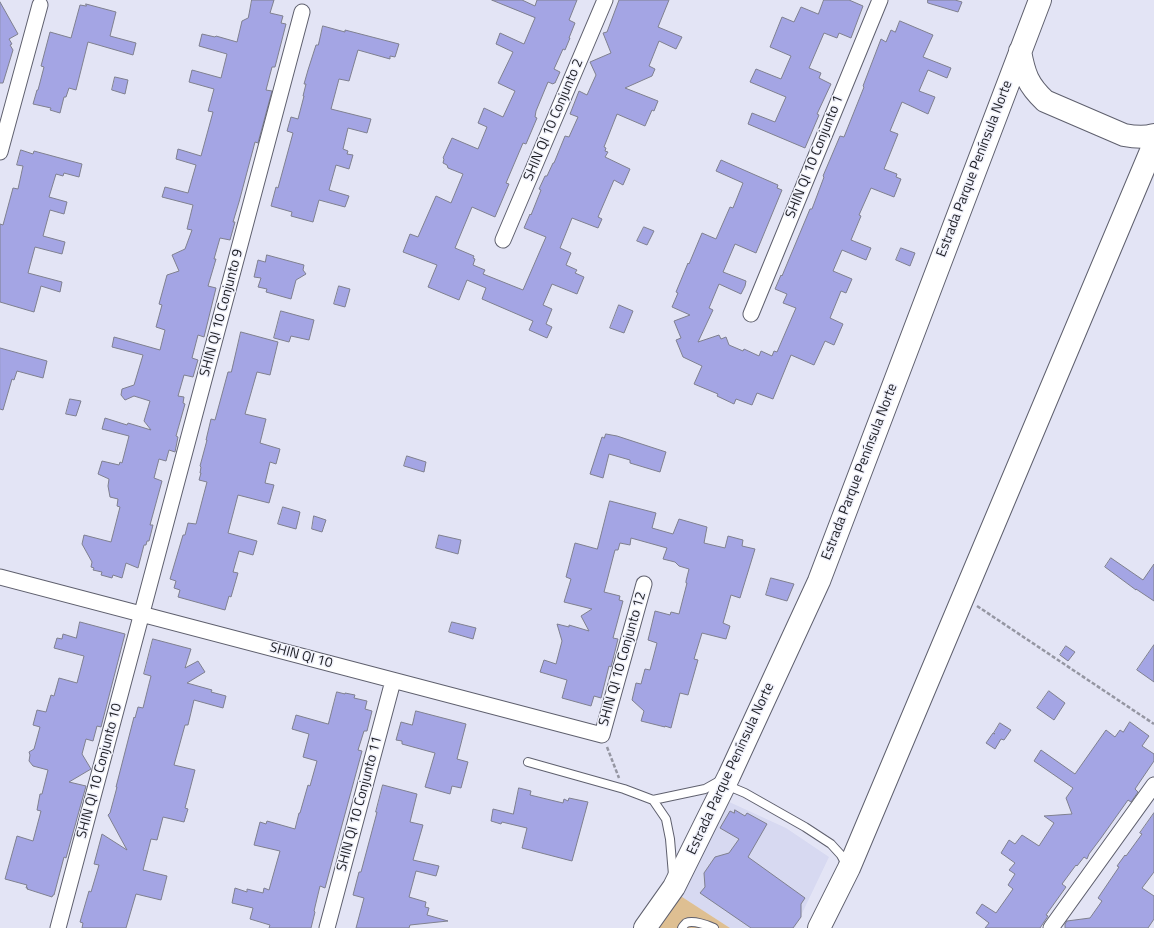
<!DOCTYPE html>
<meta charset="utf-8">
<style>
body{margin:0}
canvas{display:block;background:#e3e4f5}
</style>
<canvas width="1154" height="928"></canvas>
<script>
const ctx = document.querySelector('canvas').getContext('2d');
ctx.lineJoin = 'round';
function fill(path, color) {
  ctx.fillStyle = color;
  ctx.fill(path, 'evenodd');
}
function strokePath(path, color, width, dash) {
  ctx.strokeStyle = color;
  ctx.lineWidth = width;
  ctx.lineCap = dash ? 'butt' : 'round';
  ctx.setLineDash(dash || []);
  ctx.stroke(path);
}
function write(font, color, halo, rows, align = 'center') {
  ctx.font = font + ' "Titillium Web",sans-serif';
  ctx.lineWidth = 3;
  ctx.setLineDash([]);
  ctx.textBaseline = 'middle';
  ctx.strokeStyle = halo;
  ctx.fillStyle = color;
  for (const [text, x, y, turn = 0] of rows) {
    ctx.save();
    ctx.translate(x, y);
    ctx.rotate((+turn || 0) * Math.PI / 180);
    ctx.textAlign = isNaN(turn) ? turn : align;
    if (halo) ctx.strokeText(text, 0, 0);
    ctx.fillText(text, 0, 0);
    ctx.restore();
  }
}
fill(new Path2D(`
 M727 801 786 828 829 857 795 928H730L676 893Z`), '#d7d9f1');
fill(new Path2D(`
 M676 893 730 928H656Z`), '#debf92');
const building = new Path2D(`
 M252 0H274L270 13 283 16 281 23 286 24 275 67H272L266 90 272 91 258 143 255 142 239 202 233 222H235L230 240 220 238 214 259H216L208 286 216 288 204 337 198 335 192 358 198 360 193 377 184 375 178 396 184 397 183 403 185 404 176 436 178 437 175 452 169 450 166 461 159 459 154 478 162 481 150 525H153L149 541H147L146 545H144L138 568 126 563 122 578 113 575 112 578 101 575 102 572 93 570 94 568 91 567 92 562 82 544 84 535 111 542 120 507 117 506 118 499 110 497 108 486 109 479 98 474 102 461 119 465 120 462 122 463 129 436 102 429 105 418 127 425 128 423 151 430 144 421 150 401 134 396 125 400 121 395 122 389 134 385 143 355 112 347 114 337 160 350 165 330 156 327 162 305 159 304 167 275 179 271 172 255 185 249 192 230 187 229 193 205 162 197 165 187 188 193 196 165 176 159 178 149 201 156 213 112 208 111 214 89 189 82 192 70 221 78 227 54 199 46 202 34 215 37 216 36 237 42 242 21 248 18Z
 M492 0H522L535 6 537 0H577L569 20 575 23 569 38H570L565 50 563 49 554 69 560 72 555 83H554L553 84 548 82 536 111 535 117 537 118 526 144 523 143 506 183 509 184 495 217 472 207 455 248 474 256 473 258 475 259 473 265 485 270 483 274 523 290 546 237 524 228 530 214 531 215 541 190 539 189 545 176H547L553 163H554L565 136 569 137 578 117 570 114 579 91 587 95 596 75 590 62 611 53 603 33 607 32 619 0H669L658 27 682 37 676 49 659 41 649 66 655 69 652 76 625 88 658 101 654 111 652 110 645 126 617 114 604 147 606 148 605 151 608 152 605 157 630 169 623 185 614 180 598 217 602 219 598 228 572 218 560 248 571 253 566 265 577 270 575 273 584 277 577 294 552 284 543 305 552 309 546 324 552 327 547 338 529 330 533 321 482 299 486 288 467 280 459 300 428 287 437 265 403 252 410 234 418 237 436 196 451 203 463 174 448 168 447 165 443 163 444 159 443 158 452 138 478 149 487 127 478 123 484 108 503 117 515 91 498 83 513 52 496 44 500 33 524 44 535 18Z
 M824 0H849L863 6 851 38 839 33 837 38 824 33 809 68 821 73 819 78 831 84 817 114 819 115 805 148 748 124 752 113 775 122 786 97 750 82 756 69 781 79 791 56 770 47 782 17 794 22 801 7 818 14Z
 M928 0H955L962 2 958 12 928 3Z
 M0 2 18 34 9 39 12 44 10 45 13 50 3 83H0Z
 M86 4 116 12 110 36 136 43 133 55 88 42 76 90 69 88 66 97H64L60 113 50 110 51 108 33 104 37 90H38L44 67 41 66 50 32 71 38 80 5 86 6Z
 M900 21 933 35 923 57 951 68 947 78 928 70 919 91 935 97 928 114 902 102 890 131 898 134 884 169 897 174 896 177 901 179 894 197 871 188 859 215 861 216 851 240 871 248 866 260 842 250 833 271 852 279 846 293 841 291 830 318 843 324 834 345 825 341 814 365 791 355 773 399 757 393 752 405 736 399 734 404 717 396 718 394 694 384 702 366 683 357 676 340 681 338 674 321 690 315 672 307 678 293 676 292 688 263 689 264 702 233 716 239 730 207 733 208 743 183 716 171 721 160 778 185 777 188 782 190 756 253 735 244 723 272 746 281 745 286 741 294 719 284 709 308 713 310 698 342 719 335 721 339 726 337 729 345 743 351 744 349 759 356 761 351 772 356 774 351 777 352 796 308 783 303 787 294 775 289 781 275 782 276 810 209H812L824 177 823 176 840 136 844 137 864 87 863 86 881 39 886 42 891 30 895 32Z
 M323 26 345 32V30L399 44 395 57 390 56V59L358 50 349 81 339 79 331 109 371 119 367 133 348 128 343 149 348 151 347 154 353 155 349 169 336 165 329 190 349 196 345 207 319 200 313 222 291 216 292 212 271 206 276 187 278 188 293 133 287 131 291 117 298 119 304 96H303L306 84H304L308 70 316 45H318Z
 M115 77 128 80 125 94 112 90Z
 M21 150 33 154 34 151 82 164 79 177 64 173 63 176 56 174 49 197 67 202 64 214 50 210 43 236 65 242 62 254 35 247 28 273 62 282 60 292 41 286 34 312 0 302V224L3 225 13 188 18 189 23 166 17 165Z
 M644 227 654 231 647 245 637 241Z
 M901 248 915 253 910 266 896 260Z
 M267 255 304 265 303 270 306 274 296 280 291 299 266 292 267 289 258 287 261 278 254 277 258 260 265 262Z
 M339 286 350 289 345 307 334 304Z
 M619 305 633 311 624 333 610 328Z
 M281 311 314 320 309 340 291 336 289 342 274 338Z
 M241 332 278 342 270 375 257 372 245 414 266 419 260 443 280 449 276 464 270 462 265 483 274 485 269 503 238 495 228 533 257 541 253 555 239 551 233 572 238 573 231 597 229 596 225 610 178 597 180 590 174 588 176 581 170 579 183 535H185L188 523 196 524 207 482 199 480 201 473H200L201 467 200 466 207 440H206L211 419 215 420 228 372H231Z
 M0 348 47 361 43 378 17 371 14 380 12 379 3 410 0 409Z
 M70 399 81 401 76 416 66 414Z
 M606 434 617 436 666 452 660 472 630 463V460L609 454 603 478 590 474 602 437 604 438Z
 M407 456 426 462 424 472 404 466Z
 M610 501 656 513 652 528 673 534 679 519 707 527 704 543 725 548 728 536 743 540 742 546 755 549 740 598 731 595 723 623 730 626 726 639 702 633 694 659 698 660 688 695 680 693 671 728 665 726V727L641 721 644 711 632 700 636 683 641 684 645 669 650 670 657 643 648 640 655 611 670 615 671 612 679 614 687 583H686V581L689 569 679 566 675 562 663 559 667 548 631 538 630 545 620 543 618 550H615L604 592 620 596 619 600 623 601 613 638 618 639 611 667 609 666 601 698 594 696 591 706 562 698 567 680 540 672 544 660 556 664 562 641 557 624 569 627V625L589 631 581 616 592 609 564 602 571 579 566 577 575 543 597 549Z
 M283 507 300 512 296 529 278 524Z
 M314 516 326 520 322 532 312 529Z
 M439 535 461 540 458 554 436 548Z
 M1111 558 1143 580 1154 564V601L1136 589V590L1105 567Z
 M771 578 794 584 787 601 766 595Z
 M80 622 125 634 101 727 97 726 93 741 86 739 82 754 91 769 69 782 86 786 66 858 64 857 54 895H53L52 897 27 889 28 888H26L27 885 5 879 17 836 33 841 41 811 37 810 40 794H42L48 770 33 766 29 761 30 755 29 752 34 749 40 727 33 725 37 710 46 712 51 695 54 696 59 678 77 683 84 656 54 648 57 638 62 639 63 634 76 638Z
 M452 622 476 628 473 639 449 632Z
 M153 639 191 649 185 668 198 661 205 672 187 683 212 690 211 692 226 696 223 708 194 700 188 725H185L174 765 195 770 185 808 188 809 184 822 163 817 157 840 151 839 143 870 167 876 161 900 136 894 126 928H82L83 923 80 922 89 891 91 892 99 865 94 864 102 834 127 850 108 815 110 813 117 787H116L134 717 135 718 138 707 143 708 151 676 144 674Z
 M1154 645V682L1137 670Z
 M1066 646 1075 652 1068 661 1060 655Z
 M1049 691 1065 703 1054 720 1037 708Z
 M337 692 345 694V693L355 695 354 698 367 701 365 709 372 711 367 731H364L358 750 362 751 325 888 320 886 314 911 315 912 311 928H269L270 925 250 919 253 908 232 903 235 888 247 892V889L263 893 264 888 269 890 280 851 254 845 260 822 266 824 267 821 295 829 299 813H300L308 785 310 786 317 761 303 757 309 734 292 729 296 715 328 724Z
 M416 711 466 724 457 759 468 762 461 788 452 786 450 794 425 787 435 753 402 744V741L396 740 401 722 412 725Z
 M1130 722 1149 736 1142 746 1154 754V761L1135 789 1138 792 1131 802 1128 800 1101 838 1089 854 1087 859 1084 857 1077 866 1076 865 1062 884 1066 887 1046 915 1048 916 1040 928H985L989 923 976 913 982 904 996 913 1013 889 1008 885 1015 874 1009 870 1015 863 1001 853 1009 840 1015 844 1022 835 1039 846 1054 823 1044 816 1072 814 1066 798 1073 788 1034 761 1041 750 1075 774 1106 730 1115 737 1120 730 1123 732Z
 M1000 723 1011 730 1004 740 1001 739 995 749 986 743 993 733 995 734 994 733Z
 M383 785 417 794 410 822 423 825 413 860 439 866 436 876 416 871 409 897 426 902 425 907 429 908 427 915 448 921 410 925 409 928H356L364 898 353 895 359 872H361L376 816 377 812H376Z
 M519 788 531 791 530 795 563 803 564 799 568 801 569 798 588 802 572 861 522 848 527 828 502 822 501 824 491 821 493 809 513 814Z
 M735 810 745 816 747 813 767 824 748 857 805 898 801 904V917L793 928H751L700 893 705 887 704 873 715 857 729 853 739 839 720 828 730 811 734 813Z
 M1154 813V872L1142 888 1154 896V919L1148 928H1065V924L1067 921 1090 918 1102 901 1098 898 1119 867 1117 866 1125 855 1126 856 1142 834 1140 833Z`);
fill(building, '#a4a5e4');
strokePath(building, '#7f808f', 1);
const service = new Path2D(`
 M528 762 624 789 653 800
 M726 785 745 793 805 827 831 844 841 855 847 866
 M673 875 670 839 666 819 653 800 705 789 721 780
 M682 928C682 927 685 924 686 923 693 920 708 925 714 928`);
const minor = new Path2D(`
 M0 152 40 5
 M503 240 605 0
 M751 314 880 0
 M0 577 602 735 644 584
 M58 928 302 12
 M327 928 393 681
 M1051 928 1154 785`);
const secondary = new Path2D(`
 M1020 51C1024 74 1028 85 1045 101L1124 135C1135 137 1144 138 1154 135
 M645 928 674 887 729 776 819 581 1040 0
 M819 928 849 868 1154 144`);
strokePath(service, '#5f606e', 10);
strokePath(minor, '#5f606e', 17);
strokePath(secondary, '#5f606e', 24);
strokePath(new Path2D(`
 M977 606 1154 724
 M607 747 619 778`), '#9596a2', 2.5, [4, 2]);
strokePath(service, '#fff', 8);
strokePath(minor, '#fff', 15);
strokePath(secondary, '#fff', 22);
write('14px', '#1d1e24', '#f1f2fc', [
 ["SHIN QI 10 Conjunto 2",554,120,-67],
 ["SHIN QI 10 Conjunto 1",815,157,-68],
 ["Estrada Parque Península Norte",975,169,-69],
 ["SHIN QI 10 Conjunto 9",222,313,-75],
 ["Estrada Parque Península Norte",860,472,-69],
 ["SHIN QI 10",301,656,15],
 ["SHIN QI 10 Conjunto 12",623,659,-74],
 ["Estrada Parque Península Norte",731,769,-65],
 ["SHIN QI 10 Conjunto 10",100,771,-75],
 ["SHIN QI 10 Conjunto 11",360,804,-75]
]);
</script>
